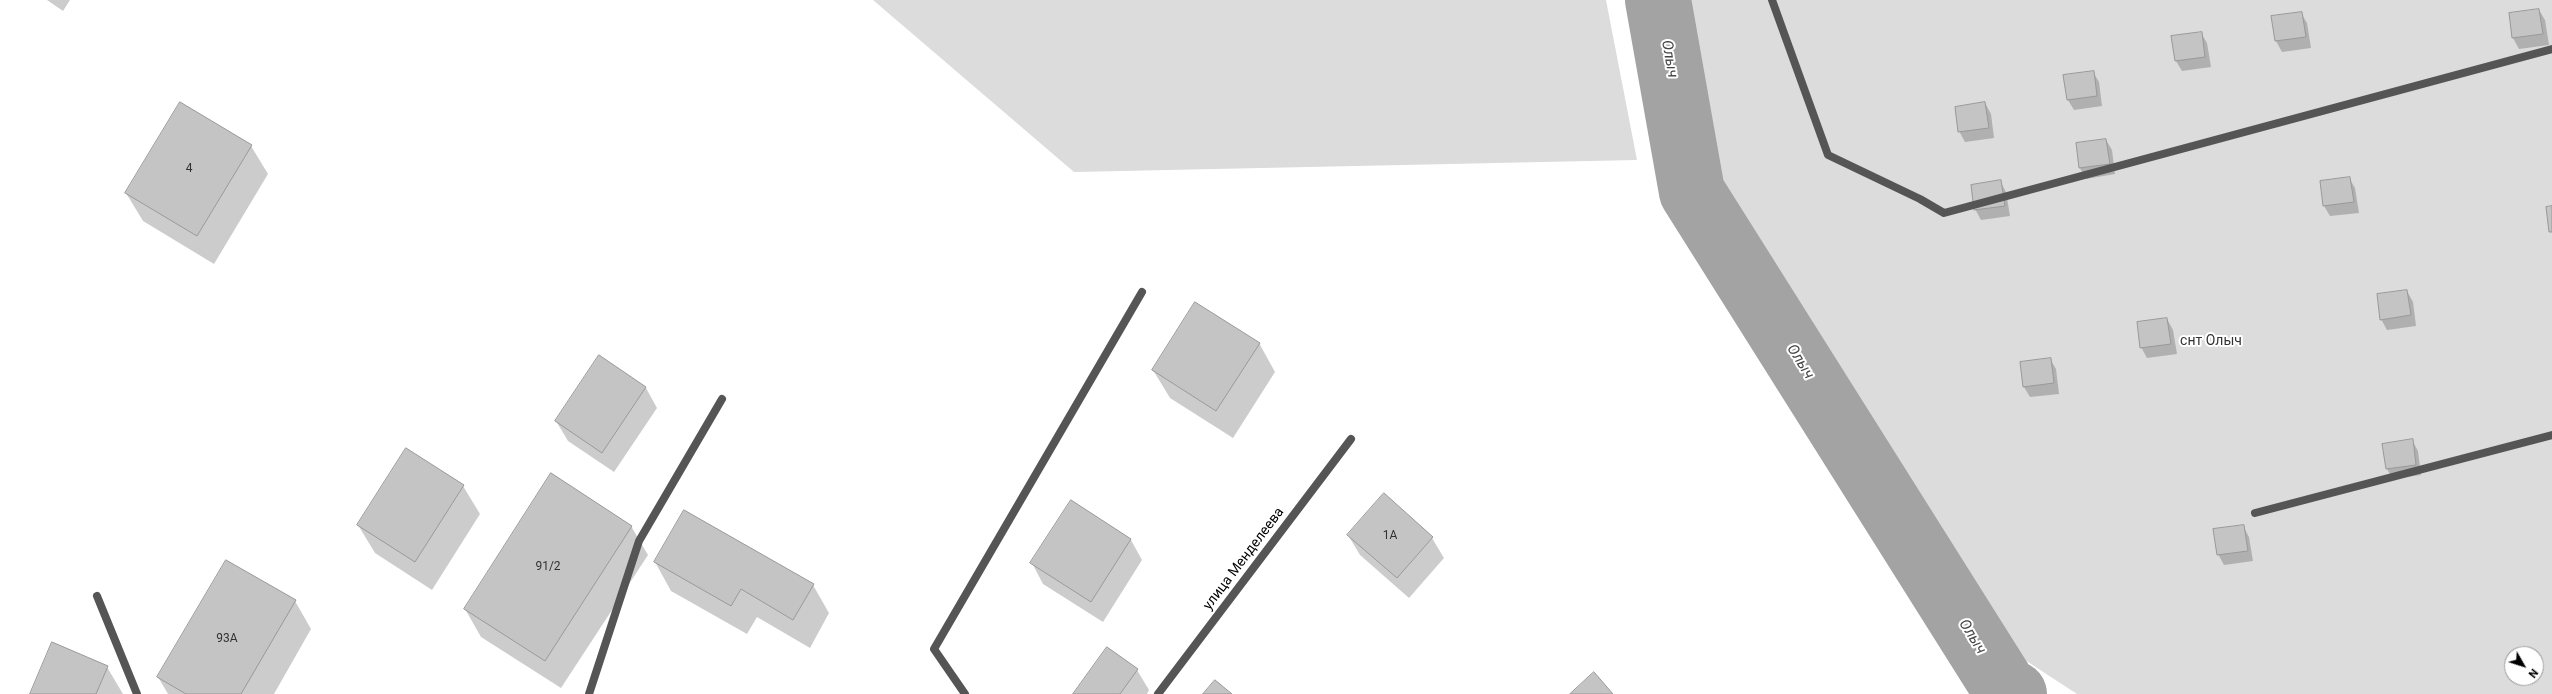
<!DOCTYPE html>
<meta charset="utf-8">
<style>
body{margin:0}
#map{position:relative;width:2552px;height:694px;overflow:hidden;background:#fff;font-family:Roboto,sans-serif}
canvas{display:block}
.north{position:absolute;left:2504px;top:646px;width:40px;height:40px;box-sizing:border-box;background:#fff;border:1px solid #999;border-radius:50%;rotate:129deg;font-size:11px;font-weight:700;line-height:16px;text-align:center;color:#000}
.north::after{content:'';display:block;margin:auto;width:14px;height:18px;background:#000;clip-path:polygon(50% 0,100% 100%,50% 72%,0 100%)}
</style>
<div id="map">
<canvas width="2552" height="694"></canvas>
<div class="north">N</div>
</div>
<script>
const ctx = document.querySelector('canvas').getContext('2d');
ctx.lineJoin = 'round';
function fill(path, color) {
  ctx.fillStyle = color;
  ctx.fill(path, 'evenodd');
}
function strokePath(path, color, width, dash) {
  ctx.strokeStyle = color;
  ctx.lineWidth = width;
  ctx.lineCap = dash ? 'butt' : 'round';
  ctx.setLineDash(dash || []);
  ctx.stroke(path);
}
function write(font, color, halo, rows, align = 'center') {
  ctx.font = font + ' Roboto,sans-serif';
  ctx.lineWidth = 4;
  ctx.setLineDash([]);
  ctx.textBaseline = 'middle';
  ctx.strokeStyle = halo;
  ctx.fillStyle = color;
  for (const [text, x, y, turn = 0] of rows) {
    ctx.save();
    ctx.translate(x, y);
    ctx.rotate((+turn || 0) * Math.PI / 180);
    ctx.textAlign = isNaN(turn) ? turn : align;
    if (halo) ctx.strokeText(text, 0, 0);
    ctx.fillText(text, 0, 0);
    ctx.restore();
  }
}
fill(new Path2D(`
 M873 0H1606L1637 160 1074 172Z
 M1682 0H2552V694H2077L1982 632 1818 335 1703 159ZM2512 654H2536V678H2512Z`), '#dcdcdc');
fill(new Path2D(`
 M47 0H70L63 11Z
 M2539 10 2545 20 2549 45 2519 49 2513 38 2510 14Z
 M2301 13 2307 23 2311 48 2282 52 2276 41 2273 17Z
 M2201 33 2207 43 2211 67 2182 71 2176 61Z
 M2093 72 2099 82 2102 106 2074 110 2068 100Z
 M1985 103 1991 114 1994 138 1965 142 1959 131Z
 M2106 140 2112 150 2115 174 2086 179 2080 168 2077 144Z
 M251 146 268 174 214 264 143 221 126 193Z
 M2349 178 2355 188 2359 213 2330 216 2324 206Z
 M2000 181 2006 192 2010 216 1981 220 1975 209Z
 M2407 291 2413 302 2416 326 2387 330 2381 319Z
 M2167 319 2173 330 2177 354 2147 358 2141 347Z
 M1259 343 1275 372 1233 438 1170 398 1153 370Z
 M600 357 646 388 657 408 614 472 568 441 556 421Z
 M2050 359 2056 369 2059 394 2030 397 2024 387Z
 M2412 440 2418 451 2421 475 2393 479 2387 469Z
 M463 486 480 514 432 590 375 553 358 525Z
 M1384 494 1432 538 1444 558 1409 598 1360 555 1348 535Z
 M1071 502 1131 540 1142 560 1103 622 1043 584 1032 563Z
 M631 526 648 555 561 688 481 637 465 609Z
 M2243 526 2249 537 2253 561 2224 565 2218 554Z
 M655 562 813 585 829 613 810 648 757 617 747 634 671 591Z
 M295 601 311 629 274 694H168L158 677Z
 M1108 648 1137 670 1149 690 1147 694H1074Z
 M107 667 123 694H31Z`), '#0003');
strokePath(new Path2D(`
 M1658 0 1692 192 2005 689 2014 694`), '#a3a3a3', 66);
const building = new Path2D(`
 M2539 9 2543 34 2512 38 2509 13Z
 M2302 12 2306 37 2275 41 2271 16Z
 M2202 32 2205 57 2175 61 2171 36Z
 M2094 71 2097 96 2067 100 2063 75Z
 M180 102 252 145 197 236 125 193Z
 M1985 102 1989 128 1958 132 1955 107Z
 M2106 139 2110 164 2079 168 2076 143Z
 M2350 177 2354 202 2323 206 2320 181Z
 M2001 180 2005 206 1974 210 1971 185Z
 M2552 206V232H2549L2546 207Z
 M2407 290 2411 315 2380 320 2377 294Z
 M1195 302 1260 343 1216 411 1152 370Z
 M2167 318 2171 344 2140 348 2137 322Z
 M599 355 646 387 602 453 555 421Z
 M2051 358 2054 383 2023 387 2020 362Z
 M2413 439 2416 465 2386 469 2382 444Z
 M406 448 464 485 415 562 357 525Z
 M551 473 632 526 545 661 464 609Z
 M1384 493 1433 537 1397 578 1347 535Z
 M1071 500 1131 539 1091 602 1030 563Z
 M684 510 814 584 793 620 741 589 731 606 654 562Z
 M2244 525 2248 551 2217 555 2213 529Z
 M226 560 296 600 241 694H186L157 677Z
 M52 642 108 666 96 694H30Z
 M1107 647 1138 669 1120 694H1073Z
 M1594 672 1613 694H1570Z
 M1215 680 1232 694H1203Z`);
fill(building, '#c4c4c4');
strokePath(building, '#999', 1);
strokePath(new Path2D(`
 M1772 0 1828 155 1920 199 1944 213 2552 49
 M2255 513 2552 435
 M97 596 137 694
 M589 694 639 541 722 399
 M965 694 934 649 1142 292`), '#555', 8);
strokePath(new Path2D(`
 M1158 694 1351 439`), '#555', 8);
write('12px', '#313131', null, [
 ["4",189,169],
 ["1А",1390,536],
 ["91/2",548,567],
 ["93А",227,639]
]);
write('14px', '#333', '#fff', [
 ["снт Олыч",2211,341]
]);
write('14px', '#000', '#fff', [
 ["улица Менделеева",1244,559,-53]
]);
write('italic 15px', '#444', '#fff', [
 ["Олыч",1669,59,80],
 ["Олыч",1800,362,58],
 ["Олыч",1972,637,58]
]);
</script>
